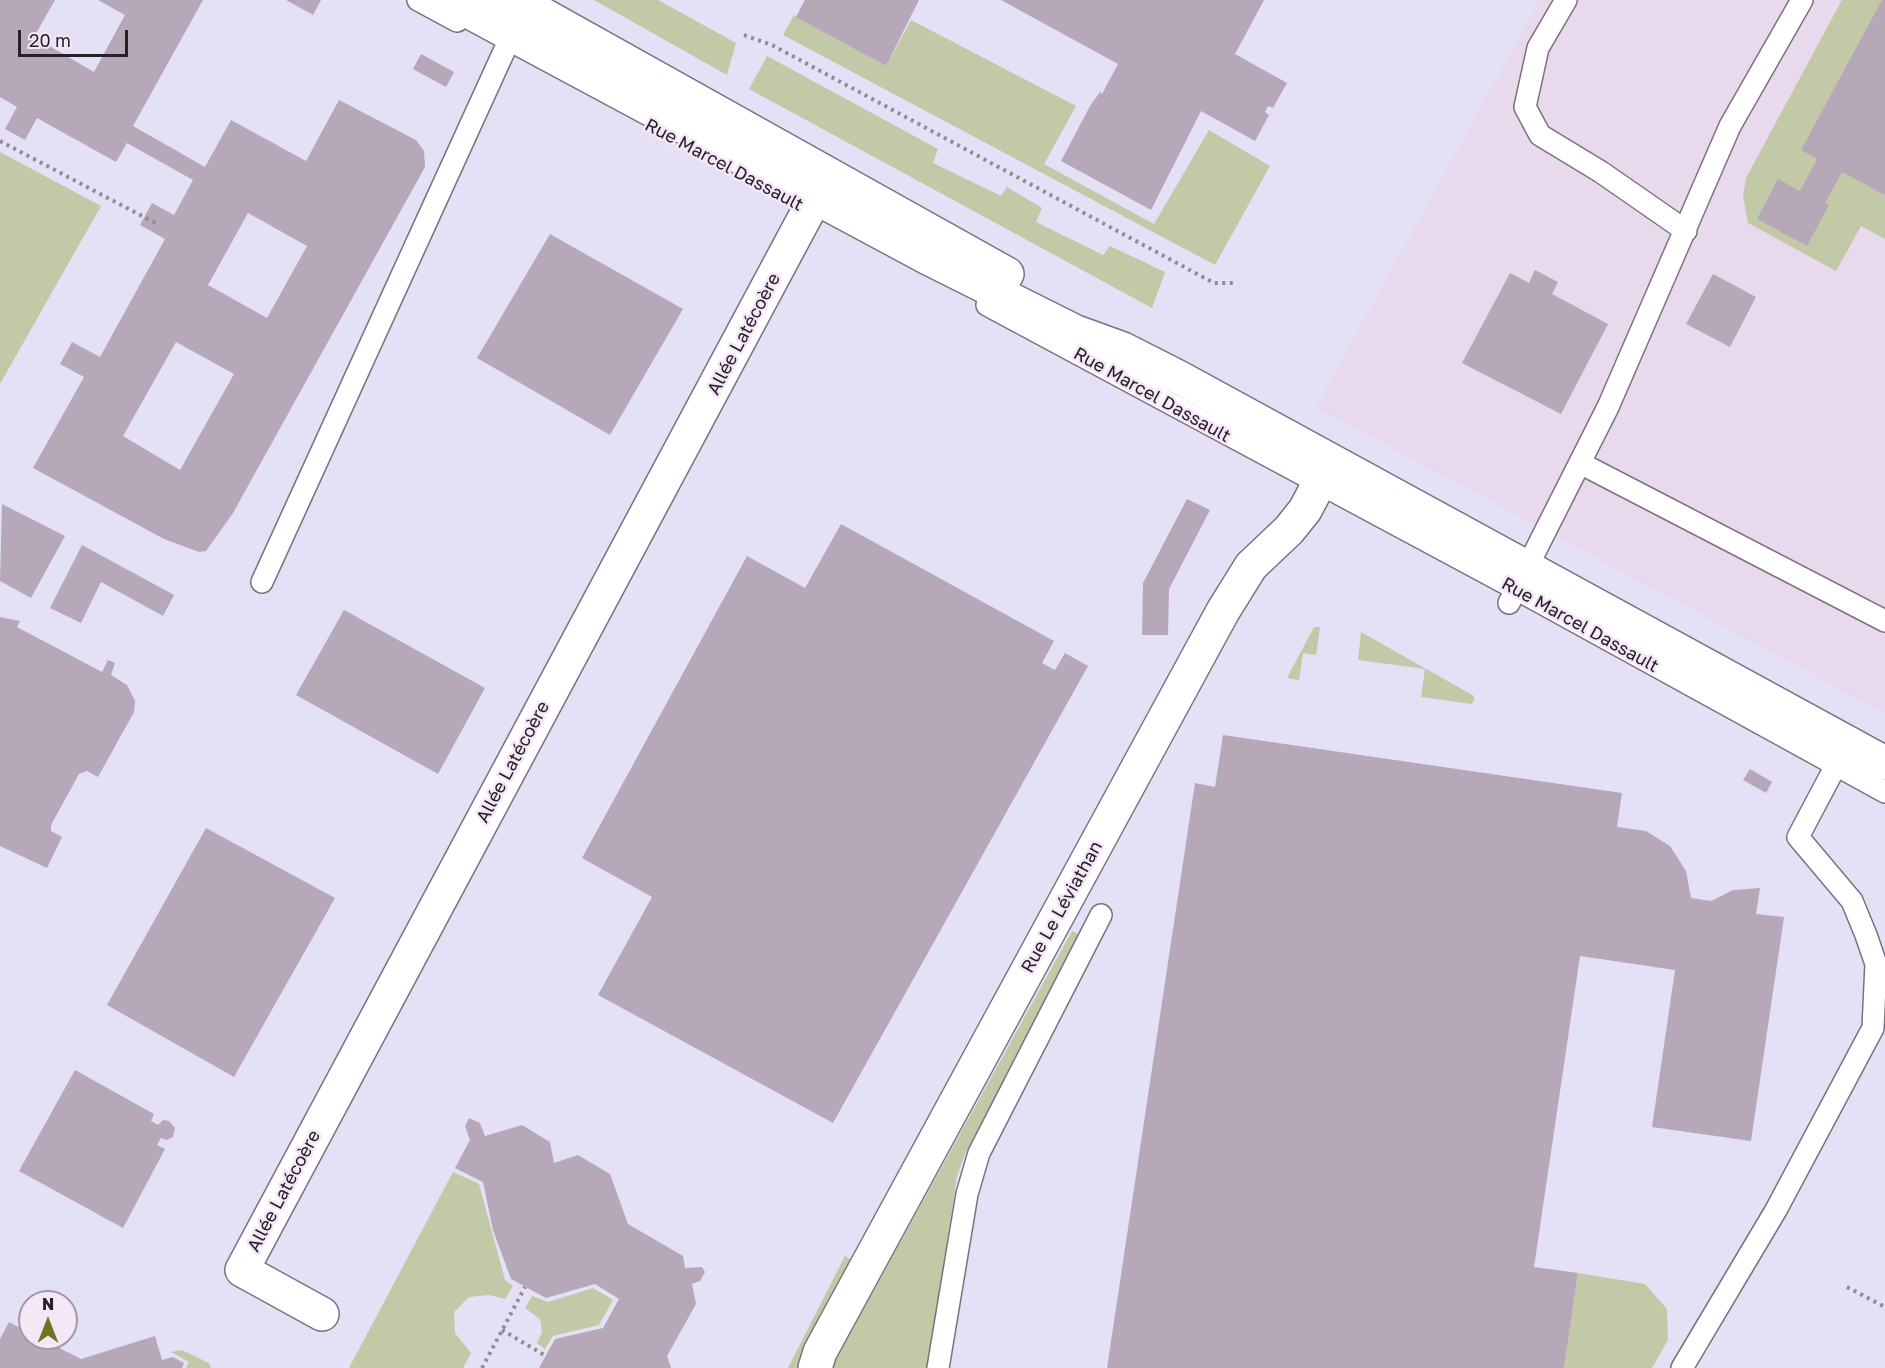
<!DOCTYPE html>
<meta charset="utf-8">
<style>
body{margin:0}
#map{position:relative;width:1885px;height:1368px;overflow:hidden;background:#f6e7f8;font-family:"Golos Text",sans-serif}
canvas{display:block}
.north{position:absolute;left:18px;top:1290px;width:60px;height:60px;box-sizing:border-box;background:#f6e7f8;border:2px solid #a398a4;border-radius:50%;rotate:0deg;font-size:16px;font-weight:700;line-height:24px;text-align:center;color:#262127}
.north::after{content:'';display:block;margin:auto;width:21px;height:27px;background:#687521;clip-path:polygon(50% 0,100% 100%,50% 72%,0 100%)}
.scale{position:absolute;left:18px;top:30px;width:110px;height:27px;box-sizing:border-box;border:3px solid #262127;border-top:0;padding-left:8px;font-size:18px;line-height:21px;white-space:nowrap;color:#262127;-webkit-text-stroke:4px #f6e7f8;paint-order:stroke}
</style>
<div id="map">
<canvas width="1885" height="1368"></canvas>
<div class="north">N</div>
<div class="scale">20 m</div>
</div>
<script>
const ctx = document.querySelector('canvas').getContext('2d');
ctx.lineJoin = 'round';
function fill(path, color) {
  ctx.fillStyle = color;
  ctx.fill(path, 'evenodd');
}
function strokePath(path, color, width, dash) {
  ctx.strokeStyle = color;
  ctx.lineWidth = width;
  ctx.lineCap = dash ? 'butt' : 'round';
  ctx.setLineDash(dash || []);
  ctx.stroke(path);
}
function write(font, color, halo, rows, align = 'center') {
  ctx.font = font + ' "Golos Text",sans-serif';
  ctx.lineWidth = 5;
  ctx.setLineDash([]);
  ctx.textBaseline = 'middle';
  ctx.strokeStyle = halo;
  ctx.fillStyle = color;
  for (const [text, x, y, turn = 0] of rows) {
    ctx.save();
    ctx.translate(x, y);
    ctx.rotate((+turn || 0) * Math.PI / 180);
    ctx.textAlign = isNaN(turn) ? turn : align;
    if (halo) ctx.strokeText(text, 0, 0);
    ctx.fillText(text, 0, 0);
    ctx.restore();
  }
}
fill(new Path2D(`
 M0 0H1885V1368H0ZM30 1302H66V1338H30Z`), '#e4e0f6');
fill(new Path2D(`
 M1540 0H1885V713L1316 407Z`), '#e8d9ec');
fill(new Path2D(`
 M594 0H658L736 43 727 75Z
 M1842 0H1885V239L1861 226 1836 271 1748 223 1743 196 1746 178Z
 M794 15 886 66 911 20 1076 106 1044 164 1154 224 1209 130 1270 166 1215 265 783 35Z
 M767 56 938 149 933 163 1001 196 1007 187 1042 208 1036 222 1103 255 1110 246 1165 272 1152 308 749 89Z
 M0 152 101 206 0 384Z
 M1314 627H1320L1316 655 1303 653 1299 680 1287 678Z
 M1361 632 1474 696V701L1471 704 1421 697 1425 669 1358 660Z
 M1072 931 1078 934 1080 941 1076 953 966 1152 957 1176 928 1368H831Z
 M453 1172 479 1184 505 1280 513 1286 505 1299 489 1295 469 1297 454 1312 455 1333 471 1353 463 1368H349Z
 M845 1256 853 1261 806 1368H788Z
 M1578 1273 1645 1284 1667 1309 1668 1340 1652 1368H1564Z
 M593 1288 613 1300 599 1325 553 1336 545 1349 537 1343 542 1332 540 1319 525 1308 532 1296 548 1302Z
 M182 1350 209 1363 211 1368H186L189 1362 171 1352Z`), '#c3c8a6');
fill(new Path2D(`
 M0 0H55L34 37 94 72 125 15 98 0H203L133 126 205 167 231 120 306 161 339 100 416 140 424 151 425 167 233 513 206 551 199 552 164 539 33 468 84 377 60 364 72 342 100 357 165 239 140 225 152 203 174 215 193 180 127 143 116 162 37 118 25 140 5 129 17 107 0 97ZM248 213 307 246 267 318 208 285ZM176 342 234 374 180 470 123 436Z
 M286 0H321L313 15Z
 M805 0H919L886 66 796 17Z
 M1001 0H1264L1235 54 1287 83 1273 108 1268 106 1265 112 1269 115 1255 141 1201 111 1151 210 1061 161 1090 106 1100 92 1102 94 1118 64Z
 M1882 0H1885V195L1842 172 1825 203 1829 205 1807 246 1757 219 1778 179 1800 191 1817 159 1801 150Z
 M421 54 454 72 446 87 413 69Z
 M550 234 683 309 610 435 477 358Z
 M1535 270 1558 282 1552 294 1608 324 1561 414 1462 363 1510 273 1529 283Z
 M1713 274 1756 297 1730 347 1686 324Z
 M1187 499 1210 510 1169 589 1168 635H1142L1143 583Z
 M2 504 65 536 31 598 0 581Z
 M841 524 1054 641 1042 663 1055 670 1065 653 1088 666 833 1123 598 995 652 897 582 858 747 556 805 588Z
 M82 545 174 595 163 616 101 582 81 623 50 608Z
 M344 610 485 688 438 774 296 695Z
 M0 617 20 621 17 627 102 672 108 660 115 663 111 675 127 685 135 701 134 712 98 777 87 771 79 774 51 825V831L62 837 47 868 0 846Z
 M1223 735 1622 793 1617 827 1646 831 1670 846 1686 871 1691 898 1711 901 1733 890 1760 888 1756 914 1784 917 1751 1141 1652 1127 1675 970 1580 956 1534 1267 1578 1273 1564 1368H1107L1195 783 1215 787Z
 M1750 769 1772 782 1766 793 1743 780Z
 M206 828 335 898 234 1077 107 1005Z
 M75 1070 154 1114 151 1121 158 1125 163 1120 169 1121 175 1128 173 1137 167 1140 161 1138 157 1145 165 1149 123 1228 19 1171Z
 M469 1118 480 1123 485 1136 522 1125 550 1142 554 1163 578 1155 610 1174 628 1224 683 1256 685 1268 702 1267 705 1272 700 1281 692 1284 696 1304 667 1356 671 1368H539L555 1339 603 1328 619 1299 595 1284 546 1298 511 1279 493 1230 483 1182 455 1168 470 1140 465 1126Z
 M9 1322 30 1333V1338H40L81 1359 155 1336 162 1360 173 1357 184 1363 182 1368H0V1339Z`), '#b6a8b8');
const service = new Path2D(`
 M418 0 457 21
 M488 0 527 21
 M1566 0 1538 48 1525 107 1540 135 1601 172 1686 231
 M987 305 1516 589 1885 792
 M1580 463 1885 621
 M262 582 506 47
 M1509 603 1608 407 1730 126 1802 0
 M938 1368 967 1194 979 1153 1101 915
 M1682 1368 1776 1210 1873 1028 1876 964 1866 935 1852 901 1798 837 1842 754`);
const minor = new Path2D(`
 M815 1368 820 1352 1223 611 1251 566 1289 530 1305 510 1331 461`);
const tertiary = new Path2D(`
 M447 0 926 257 1076 332 1123 349 1180 378 1885 763
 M517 0 1007 274
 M322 1314 242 1270 828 174`);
strokePath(service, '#7d707f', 24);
strokePath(minor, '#7d707f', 36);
strokePath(tertiary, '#7d707f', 36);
strokePath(new Path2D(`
 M744 35 772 45 1214 283H1235
 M0 141 159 225
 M1847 1287 1885 1307
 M502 1330 546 1356
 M482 1368 525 1287`), '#948995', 4, [3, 4.5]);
strokePath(service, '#fff', 21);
strokePath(minor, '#fff', 33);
strokePath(tertiary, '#fff', 33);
write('18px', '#262127', '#f6e7f8', [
 ["Rue Marcel Dassault",724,165,28],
 ["Allée Latécoère",744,334,-62],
 ["Rue Marcel Dassault",1152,395,29],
 ["Rue Marcel Dassault",1580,625,29],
 ["Allée Latécoère",513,762,-62],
 ["Rue Le Léviathan",1062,907,-61],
 ["Allée Latécoère",284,1191,-62]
]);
</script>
